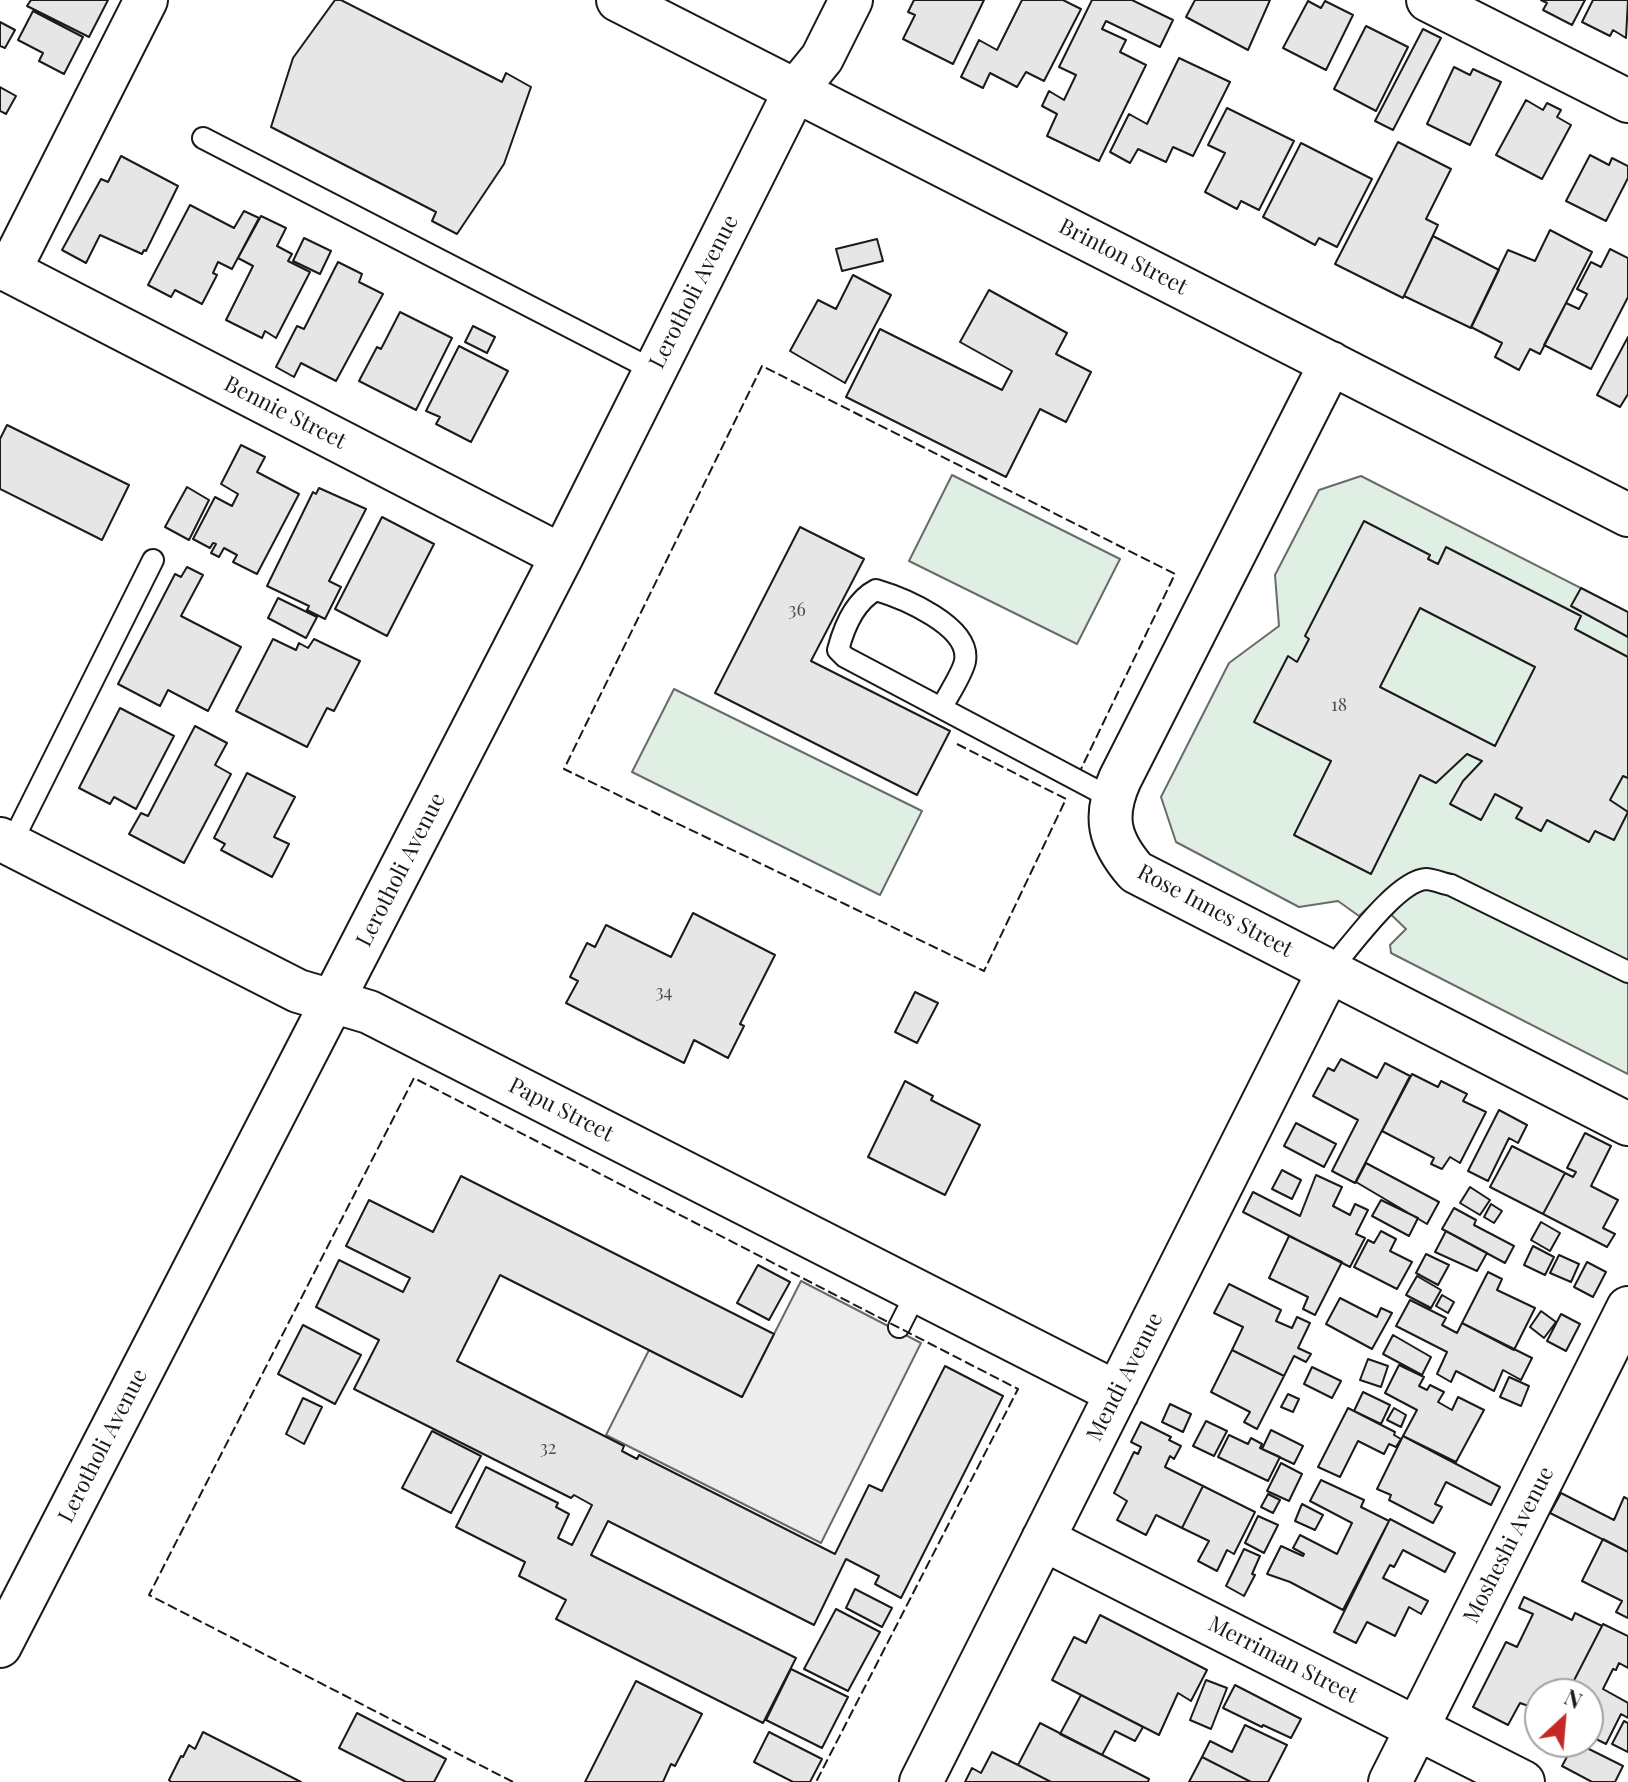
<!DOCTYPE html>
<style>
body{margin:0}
#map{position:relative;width:1628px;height:1782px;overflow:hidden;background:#fff;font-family:"Playfair Display",serif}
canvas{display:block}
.north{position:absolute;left:1524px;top:1678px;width:80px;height:80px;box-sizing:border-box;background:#fff;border:2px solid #a3a3a3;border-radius:50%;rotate:26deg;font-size:22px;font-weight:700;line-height:32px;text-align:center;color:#1a1a1a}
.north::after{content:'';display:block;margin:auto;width:28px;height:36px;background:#c62828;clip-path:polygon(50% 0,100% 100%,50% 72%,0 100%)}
</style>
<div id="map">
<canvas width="1628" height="1782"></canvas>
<div class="north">N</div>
</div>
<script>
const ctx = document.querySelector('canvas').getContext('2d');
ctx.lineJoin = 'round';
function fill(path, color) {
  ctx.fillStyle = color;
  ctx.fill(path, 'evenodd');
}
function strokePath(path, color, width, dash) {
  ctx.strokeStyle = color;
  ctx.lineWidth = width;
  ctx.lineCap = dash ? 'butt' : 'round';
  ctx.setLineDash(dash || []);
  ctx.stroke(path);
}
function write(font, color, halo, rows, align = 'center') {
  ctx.font = font + ' "Playfair Display",serif';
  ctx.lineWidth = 6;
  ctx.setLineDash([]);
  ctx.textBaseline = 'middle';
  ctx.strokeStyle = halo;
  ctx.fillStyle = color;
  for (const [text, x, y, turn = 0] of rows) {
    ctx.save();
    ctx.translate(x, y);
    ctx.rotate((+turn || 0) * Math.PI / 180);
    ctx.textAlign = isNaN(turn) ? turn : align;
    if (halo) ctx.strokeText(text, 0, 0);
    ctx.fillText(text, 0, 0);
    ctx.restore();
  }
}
const green = new Path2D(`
 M952 475 1120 559 1077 644 909 561Z
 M1361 476 1628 612V1074L1391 953 1390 945 1406 929 1376 900 1359 916 1338 901 1299 907 1176 842 1161 797 1229 663 1279 626 1275 575 1319 490Z
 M674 689 922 811 880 895 632 772Z`);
fill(green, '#e0efe3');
strokePath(green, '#6a6a6a', 2);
const parking = new Path2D(`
 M801 1281 921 1343 821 1543 606 1435 649 1350 742 1397Z`);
fill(parking, '#ededed');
strokePath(parking, '#6a6a6a', 2);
const building = new Path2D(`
 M31 0H108L89 37 27 6Z
 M335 0H341L502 82 506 73 531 87 504 164 457 234 432 221 436 212 271 127 293 58Z
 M914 0H984L953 64 903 39 915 15 908 12Z
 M1022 0H1063L1081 9 1044 81 1026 72 1017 87 990 73 983 88 961 77 979 40 997 50Z
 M1092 0H1132L1173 20 1160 47 1106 21 1102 29 1126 40 1120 52 1146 65 1099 161 1047 136 1057 114 1042 106 1049 91 1064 100 1076 75 1059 67Z
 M1195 0H1270L1248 50 1186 17Z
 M1541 0H1585L1572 25 1543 10 1547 3Z
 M1593 0H1628L1626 38 1613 30 1610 36 1582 22Z
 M1308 1 1321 8 1325 1 1353 15 1326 70 1283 48Z
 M33 11 83 37 64 74 39 61 43 53 18 40Z
 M0 22 15 30 5 48 0 46Z
 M1366 26 1408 47 1376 111 1334 89Z
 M1423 29 1441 38 1393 130 1375 121Z
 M1179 58 1230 82 1193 156 1173 147 1166 162 1138 149 1130 163 1110 152 1129 114 1147 124Z
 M1454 67 1470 75 1473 69 1501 82 1470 145 1427 124Z
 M0 87 16 96 6 114 0 111Z
 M1526 100 1543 110 1547 103 1561 110 1557 117 1571 125 1542 179 1496 155Z
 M1227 108 1294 141 1259 210 1241 201 1237 209 1205 192 1225 153 1208 145Z
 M1398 142 1451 169 1426 219 1438 225 1403 298 1335 264Z
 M1301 143 1372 179 1337 247 1319 238 1315 245 1263 217Z
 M1590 155 1609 165 1612 158 1628 166V178L1606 221 1566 201Z
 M121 156 178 186 146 251 144 250 142 254 100 235 86 263 62 250 101 179 108 182Z
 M190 205 234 228 244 211 259 218 232 269 218 262 213 273 217 275 202 304 175 290 171 297 148 285Z
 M261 216 286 228 277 246 292 254 288 261 310 272 276 338 265 331 262 338 226 320 253 266 238 258Z
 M1550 230 1592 252 1540 354 1530 349 1519 370 1495 357 1502 343 1471 327 1508 250 1535 261Z
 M1433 236 1499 270 1471 328 1404 296Z
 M304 238 331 251 320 274 293 261Z
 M877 239 883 261 842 271 836 249Z
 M1610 249 1628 258V297L1591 369 1544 345 1566 303 1579 309 1587 294 1577 289 1591 262 1601 267Z
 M338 262 362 274 359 282 383 294 336 381 301 363 294 377 276 367 297 326 304 329Z
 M853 275 891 295 845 383 790 351 818 300 836 309Z
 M989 290 1067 333 1056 354 1091 372 1066 422 1040 409 1006 477 846 397 880 329 1002 390 1012 371 960 342Z
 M400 312 452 338 416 410 359 381 377 347 381 349Z
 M473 326 495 337 487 353 465 342Z
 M1628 337V394L1620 407 1597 395Z
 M459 346 508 371 471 442 436 424 440 417 426 411Z
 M7 425 129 485 102 540 0 489V439Z
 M241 445 265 457 257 472 299 494 257 574 233 562 237 555 224 548 219 557 211 553 216 544 213 543 210 548 193 539 215 497 232 506 238 494 221 484Z
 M187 487 209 500 189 540 165 527Z
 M319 488 366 509 329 581 341 587 325 619 307 610 309 606 267 586 313 492 316 494Z
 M382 517 434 544 387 636 335 609Z
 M1364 521 1430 555 1428 559 1438 564 1446 547 1581 616 1575 629 1628 657V778L1623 776 1610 800 1628 812 1614 840 1595 831 1589 842 1547 820 1541 831 1516 818 1522 808 1495 794 1481 820 1450 804 1463 781 1482 761 1467 754 1436 783 1420 775 1371 874 1294 835 1331 761 1254 722 1288 656 1297 662 1309 639 1305 636ZM1420 608 1535 667 1495 746 1380 687Z
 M800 527 864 559 811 661 950 731 917 795 715 693Z
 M187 567 203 575 181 616 241 647 208 711 168 690 160 706 118 684 175 574 181 577Z
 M1581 588 1628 612V637L1571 606Z
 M278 598 317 617 306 638 268 618Z
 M273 639 296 650 299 643 308 648 314 639 360 661 334 711 327 708 307 747 236 711Z
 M120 708 174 736 136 809 114 797 110 804 79 788Z
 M195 726 227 743 215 765 231 774 184 863 129 834 141 813 148 816Z
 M247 773 295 797 274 837 289 844 272 877 221 850 225 844 214 838Z
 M693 913 775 955 740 1024 744 1026 728 1058 694 1040 684 1063 566 1003 578 981 570 977 587 943 595 947 606 925 671 957Z
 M915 992 938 1003 917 1043 895 1032Z
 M1341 1059 1377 1078 1385 1063 1410 1076 1355 1183 1332 1171 1358 1120 1313 1096 1328 1068 1334 1071Z
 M1412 1074 1438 1087 1441 1081 1467 1094 1463 1101 1486 1112 1460 1163 1450 1157 1442 1169 1431 1164 1434 1158 1382 1131Z
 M905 1081 933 1096 931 1100 980 1125 945 1195 868 1157Z
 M1499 1110 1527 1125 1518 1143 1509 1138 1488 1181 1468 1171Z
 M1296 1123 1336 1144 1324 1167 1284 1146Z
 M1585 1133 1611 1146 1591 1186 1618 1200 1603 1228 1615 1234 1607 1247 1543 1214 1565 1173 1573 1177 1576 1172 1567 1168Z
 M1512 1146 1565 1173 1543 1214 1490 1187Z
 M1366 1163 1439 1202 1427 1224 1356 1182Z
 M1282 1170 1301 1180 1292 1199 1272 1189Z
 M1316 1175 1342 1187 1333 1206 1350 1215 1355 1204 1368 1210 1356 1234 1365 1238 1350 1267 1243 1212 1253 1192 1300 1216Z
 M461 1176 774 1334 742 1397 500 1275 457 1361 624 1446 622 1451 637 1459 639 1455 835 1554 869 1485 882 1491 945 1366 1003 1396 901 1598 875 1584 879 1576 846 1559 814 1625 608 1521 591 1555 796 1658 763 1723 556 1619 566 1600 519 1576 525 1562 456 1527 486 1467 558 1503 556 1507 569 1514 558 1538 572 1545 592 1505 574 1495 571 1498 354 1389 379 1340 316 1307 339 1260 403 1292 410 1278 346 1246 369 1200 433 1232Z
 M1470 1187 1490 1200 1480 1215 1460 1203Z
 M1381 1200 1418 1218 1409 1236 1372 1216Z
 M1491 1204 1502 1211 1494 1223 1484 1217Z
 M1454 1208 1476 1220 1474 1225 1514 1246 1505 1263 1442 1229Z
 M1541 1222 1560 1233 1550 1251 1531 1240Z
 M1381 1231 1396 1239 1390 1251 1412 1262 1397 1289 1354 1267 1368 1240 1374 1243Z
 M1446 1231 1487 1253 1477 1271 1435 1252Z
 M1289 1236 1342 1262 1315 1315 1303 1309 1308 1297 1269 1278Z
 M1533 1246 1554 1257 1545 1275 1524 1265Z
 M1426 1254 1449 1265 1438 1285 1416 1273Z
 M1559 1255 1579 1264 1571 1282 1550 1273Z
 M1587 1262 1606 1272 1593 1297 1574 1287Z
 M758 1265 790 1282 769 1320 737 1303Z
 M1488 1272 1502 1279 1497 1290 1535 1308 1514 1350 1462 1323Z
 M1417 1276 1441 1290 1431 1308 1406 1295Z
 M1229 1284 1281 1310 1276 1321 1278 1322 1292 1328 1297 1317 1310 1323 1298 1348 1311 1354 1306 1362 1294 1356 1284 1376 1232 1350 1243 1327 1214 1313Z
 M1442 1295 1454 1302 1448 1313 1436 1306Z
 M1340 1298 1377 1317 1381 1308 1392 1313 1372 1349 1326 1324Z
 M1410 1300 1446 1318 1442 1325 1457 1333 1462 1323 1532 1358 1521 1380 1503 1370 1494 1391 1456 1371 1451 1382 1437 1374 1447 1352 1396 1326Z
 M1541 1311 1556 1322 1544 1338 1530 1327Z
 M1561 1314 1580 1324 1566 1351 1547 1341Z
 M303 1325 361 1355 335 1404 278 1374Z
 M1393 1335 1431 1357 1422 1375 1383 1354Z
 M1232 1350 1284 1376 1257 1429 1244 1422 1250 1412 1211 1392Z
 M1368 1359 1388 1366 1381 1387 1360 1380Z
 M1399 1365 1424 1377 1419 1386 1427 1390 1430 1385 1444 1392 1438 1402 1452 1410 1458 1397 1484 1410 1456 1462 1403 1436 1417 1410 1385 1393Z
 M1312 1367 1341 1381 1332 1398 1304 1384Z
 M1509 1377 1529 1386 1521 1406 1500 1397Z
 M1363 1392 1390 1405 1381 1424 1354 1411Z
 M1288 1394 1299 1399 1293 1412 1281 1407Z
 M303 1398 322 1407 304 1444 286 1434Z
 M1170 1404 1191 1414 1183 1432 1162 1422Z
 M1348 1408 1395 1432 1394 1435 1401 1439 1396 1447 1389 1444 1384 1454 1358 1441 1340 1477 1318 1467Z
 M1394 1408 1406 1415 1401 1427 1387 1420Z
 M1206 1421 1227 1431 1214 1456 1193 1446Z
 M1141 1422 1171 1437 1169 1440 1181 1446 1174 1459 1170 1456 1165 1467 1203 1486 1182 1528 1156 1515 1146 1535 1117 1520 1127 1501 1114 1493 1134 1452 1138 1454 1141 1447 1131 1442Z
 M1271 1430 1303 1446 1294 1464 1262 1449Z
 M432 1431 481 1456 451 1513 402 1488Z
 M1229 1435 1248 1444 1251 1438 1262 1444 1260 1448 1280 1457 1268 1481 1218 1457Z
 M1403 1436 1500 1487 1491 1505 1446 1482 1435 1504 1442 1507 1433 1523 1389 1500 1391 1495 1377 1489Z
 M1281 1463 1302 1474 1289 1501 1267 1491Z
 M1321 1480 1364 1500 1361 1507 1389 1521 1343 1610 1290 1582 1267 1574 1281 1546 1303 1556 1304 1554 1293 1548 1300 1535 1337 1554 1352 1523 1310 1501Z
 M1203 1486 1255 1512 1234 1554 1227 1550 1217 1571 1198 1561 1209 1541 1182 1528Z
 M1561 1493 1614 1520 1624 1497 1628 1499V1552L1550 1513Z
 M1268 1494 1280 1500 1273 1513 1261 1507Z
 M1302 1504 1323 1515 1315 1530 1295 1521Z
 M1258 1516 1278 1525 1264 1553 1245 1543Z
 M1390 1519 1455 1553 1445 1572 1403 1550 1394 1567 1390 1565 1383 1578 1428 1601 1421 1614 1409 1607 1395 1636 1367 1622 1356 1643 1334 1632Z
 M1603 1539 1628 1552V1618L1616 1612 1622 1601 1582 1581Z
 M1244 1549 1260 1556 1252 1574 1255 1575 1244 1596 1226 1586Z
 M855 1589 892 1608 882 1627 846 1608Z
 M1524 1597 1572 1620 1575 1613 1602 1626 1567 1694H1540V1710L1520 1703 1508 1725 1473 1707 1506 1642 1517 1647 1533 1614 1519 1608Z
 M836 1609 880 1632 848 1691 804 1669Z
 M1100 1615 1207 1670 1191 1701 1178 1693 1159 1735 1052 1680 1074 1637 1086 1643Z
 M1603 1624 1628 1636V1668L1619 1663 1616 1670 1613 1669 1603 1689 1628 1703V1718L1621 1714 1606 1744 1588 1735V1694H1567Z
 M791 1669 848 1697 822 1748 766 1720Z
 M1206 1680 1227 1688 1211 1729 1190 1720Z
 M636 1681 702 1714 675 1766 671 1764 663 1782H585Z
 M1235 1685 1301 1719 1291 1738 1263 1725 1262 1727 1223 1708Z
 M1081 1695 1143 1727 1135 1741 1115 1731 1102 1755 1060 1734Z
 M357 1713 446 1759 434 1782H406L339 1748Z
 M1624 1721 1628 1723V1752L1612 1744Z
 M1040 1723 1149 1779 1148 1782H1051L1018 1765Z
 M1245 1725 1287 1745 1268 1782H1251L1202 1757 1210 1741 1232 1752Z
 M203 1732 301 1782H171L169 1780 181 1756 183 1757 189 1745 195 1749Z
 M769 1732 822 1759 810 1782H793L754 1762Z
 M1575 1742 1623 1766 1615 1782H1592L1562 1766Z
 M992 1752 1018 1765 1051 1782H965L972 1768 981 1773Z
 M1202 1757 1251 1782H1189Z`);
fill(building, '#e6e6e6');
strokePath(building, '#1a1a1a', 2);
const service = new Path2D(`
 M203 138 655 371
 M942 707C948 695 963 673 965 661 971 626 903 598 876 590 855 601 844 627 838 650L845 657 1111 798
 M11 844 153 560
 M1329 971C1349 949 1396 881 1426 879 1433 879 1444 884 1451 885L1628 972
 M899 1327 917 1291`);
const minor = new Path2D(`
 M618 0 1628 515
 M1428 0 1628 101
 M0 266 562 556
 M9 271 146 0
 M1331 363 1120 779C1103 817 1109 841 1136 872L1628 1124
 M0 839 298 991 369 1012 1117 1393
 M1043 1539 1523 1782
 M0 1646 562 556 795 91 822 58 851 0
 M921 1782 1329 971
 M1390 1782 1628 1308`);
strokePath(service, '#1a1a1a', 24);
strokePath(minor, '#1a1a1a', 46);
strokePath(service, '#fff', 20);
strokePath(minor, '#fff', 42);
strokePath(new Path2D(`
 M957 744 1066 799 984 971 564 769 762 366 1175 574 1081 769
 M513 1782 149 1595 414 1078 1018 1389 816 1782`), '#1a1a1a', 2, [10, 4]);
write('18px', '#4d4d4d', null, [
 ["36",797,610],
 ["18",1339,705],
 ["34",664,992],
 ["32",548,1448]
]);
write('22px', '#1a1a1a', '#fff', [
 ["Brinton Street",1123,257,27],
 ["Lerotholi Avenue",694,292,-63],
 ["Bennie Street",285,413,27],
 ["Lerotholi Avenue",401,870,-63],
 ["Rose Innes Street",1215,911,28],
 ["Papu Street",561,1110,27],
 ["Mendi Avenue",1125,1377,-63],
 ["Lerotholi Avenue",103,1446,-63],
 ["Mosheshi Avenue",1509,1545,-63],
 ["Merriman Street",1283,1660,27]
]);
</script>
